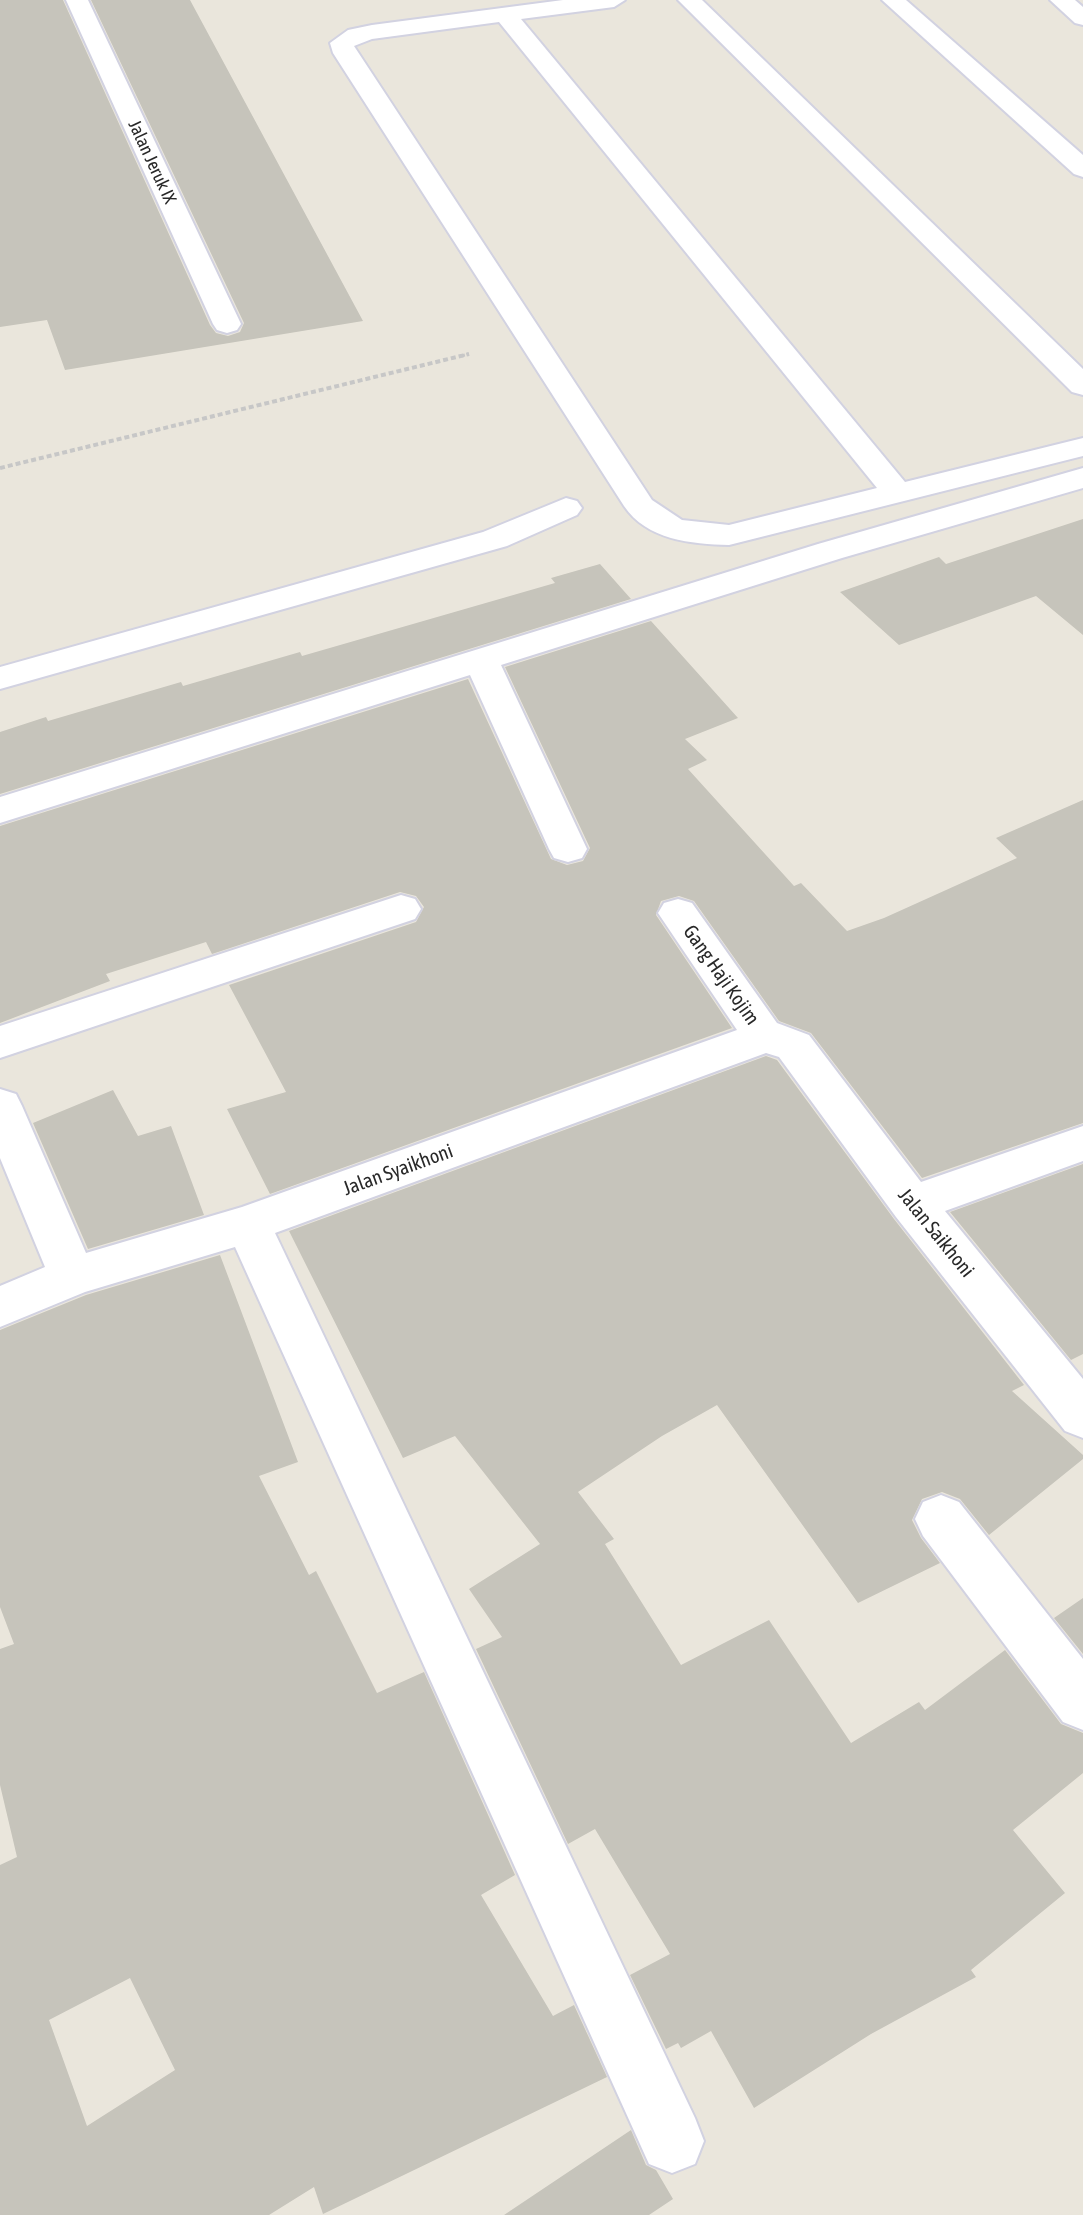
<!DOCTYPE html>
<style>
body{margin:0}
canvas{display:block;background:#eae6dc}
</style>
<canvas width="1083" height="2215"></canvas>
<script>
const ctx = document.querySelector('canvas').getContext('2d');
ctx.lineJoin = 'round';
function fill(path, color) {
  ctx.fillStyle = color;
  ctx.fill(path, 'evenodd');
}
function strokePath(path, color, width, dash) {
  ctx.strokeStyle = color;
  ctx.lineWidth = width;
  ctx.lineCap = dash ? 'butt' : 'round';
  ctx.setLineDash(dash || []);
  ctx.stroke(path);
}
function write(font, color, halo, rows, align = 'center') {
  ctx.font = font + ' "Asap Condensed",sans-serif';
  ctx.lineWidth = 6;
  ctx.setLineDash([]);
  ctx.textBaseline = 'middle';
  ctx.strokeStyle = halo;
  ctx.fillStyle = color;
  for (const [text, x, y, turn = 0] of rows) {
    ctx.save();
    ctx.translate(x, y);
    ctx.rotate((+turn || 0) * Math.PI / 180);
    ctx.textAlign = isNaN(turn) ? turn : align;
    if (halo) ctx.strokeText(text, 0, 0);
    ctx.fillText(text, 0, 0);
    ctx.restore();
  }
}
fill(new Path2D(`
 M0 0H63L210 325 216 333 228 336 240 332 244 323 91 0H190L363 321 65 370 47 320 0 327Z
 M1083 519V635L1036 596 899 645 840 592 939 557 946 564Z
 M600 564 631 599 0 794V732L46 717 48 721 181 682 183 686 300 652 302 656 555 583 551 578Z
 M651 621 738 718 685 739 707 760 688 769 794 886 801 883 847 931 884 918 1017 858 996 838 1083 800V1123L922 1178 811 1033 779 1021 694 901 679 896 661 901 656 915 732 1028 270 1194 227 1109 286 1092 229 985 416 922 424 907 416 896 400 892 212 954 206 942 106 974 110 981 0 1023V826L468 679 551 859 567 865 583 861 590 848 505 667Z
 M766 1056 777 1060 894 1219 1024 1385 1012 1391 1083 1455V1459L989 1535 960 1499 942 1492 922 1499 912 1520 921 1538 940 1563 858 1603 717 1405 662 1436 578 1492 614 1539 605 1544 681 1665 769 1620 851 1743 919 1702 925 1710 1005 1650 1061 1724 1083 1733V1773L1013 1830 1065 1893 971 1970 976 1977 871 2034 754 2108 711 2031 681 2048 678 2043 666 2049 630 1975 670 1954 595 1829 568 1844 476 1649 502 1637 469 1589 540 1544 455 1436 403 1458 289 1231Z
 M113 1090 138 1136 171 1126 204 1215 88 1249 33 1123Z
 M1083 1164V1354L1071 1360 950 1212Z
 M220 1255 298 1462 259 1476 309 1575 316 1571 377 1693 424 1672 515 1875 481 1895 553 2016 574 2005 607 2077 323 2214 314 2187 269 2215H0V1865L17 1857 0 1785V1649L14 1644 0 1607V1330L86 1295ZM130 1978 175 2070 87 2126 49 2020Z
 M1083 1598V1654L1054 1618Z
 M631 2130 646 2165 656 2170 673 2199 649 2215H504Z`), '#c6c4bb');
const minor = new Path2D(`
 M66 0H88L241 324 237 330 227 333 217 330 213 324Z
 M563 0H625L614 7 521 19 905 482 1083 438V456L729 545C691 544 647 540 624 506L333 53 330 43 348 30 372 25ZM499 22 877 488 729 525 682 520 652 500 354 46 372 39Z
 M678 0H702L1083 369V395L1072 392Z
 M882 0H906L1083 155V177L1074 174Z
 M1050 0H1075L1083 7V25L1075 23Z
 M1083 468V488L842 558 501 665 587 849 582 858 568 862 554 858 549 849 470 675 0 823V797L818 544Z
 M566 498 577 501 582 508 577 515 507 546 0 689V667L483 532Z
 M401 895 415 899 421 909 415 919 0 1058V1026Z
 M678 899 692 903 777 1023 809 1035 921 1182 1083 1126V1161L945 1211 1083 1379V1438L1065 1431 896 1217 779 1057 766 1053 275 1233 695 2118 704 2141 695 2164 672 2173 649 2164 235 1247 85 1292 0 1327V1286L45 1267 0 1158V1089L16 1094 22 1106 86 1253 242 1207 737 1030 658 913 664 903Z
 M941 1495 959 1502 1083 1659V1730L1063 1722 923 1536 915 1519 923 1502Z`);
strokePath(minor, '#d2d2e1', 4);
strokePath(new Path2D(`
 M461 356 469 354`), '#c7c7c7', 3, [4, 2]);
strokePath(new Path2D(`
 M0 468 469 354`), '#c7c7c7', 4, [5, 3]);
fill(minor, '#fff');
write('18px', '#292929', '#fff', [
 ["Jalan Jeruk IX",152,162,65]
]);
write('20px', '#292929', '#fff', [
 ["Gang Haji Kojim",721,975,55],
 ["Jalan Syaikhoni",398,1170,-20],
 ["Jalan Saikhoni",936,1233,51]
]);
</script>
